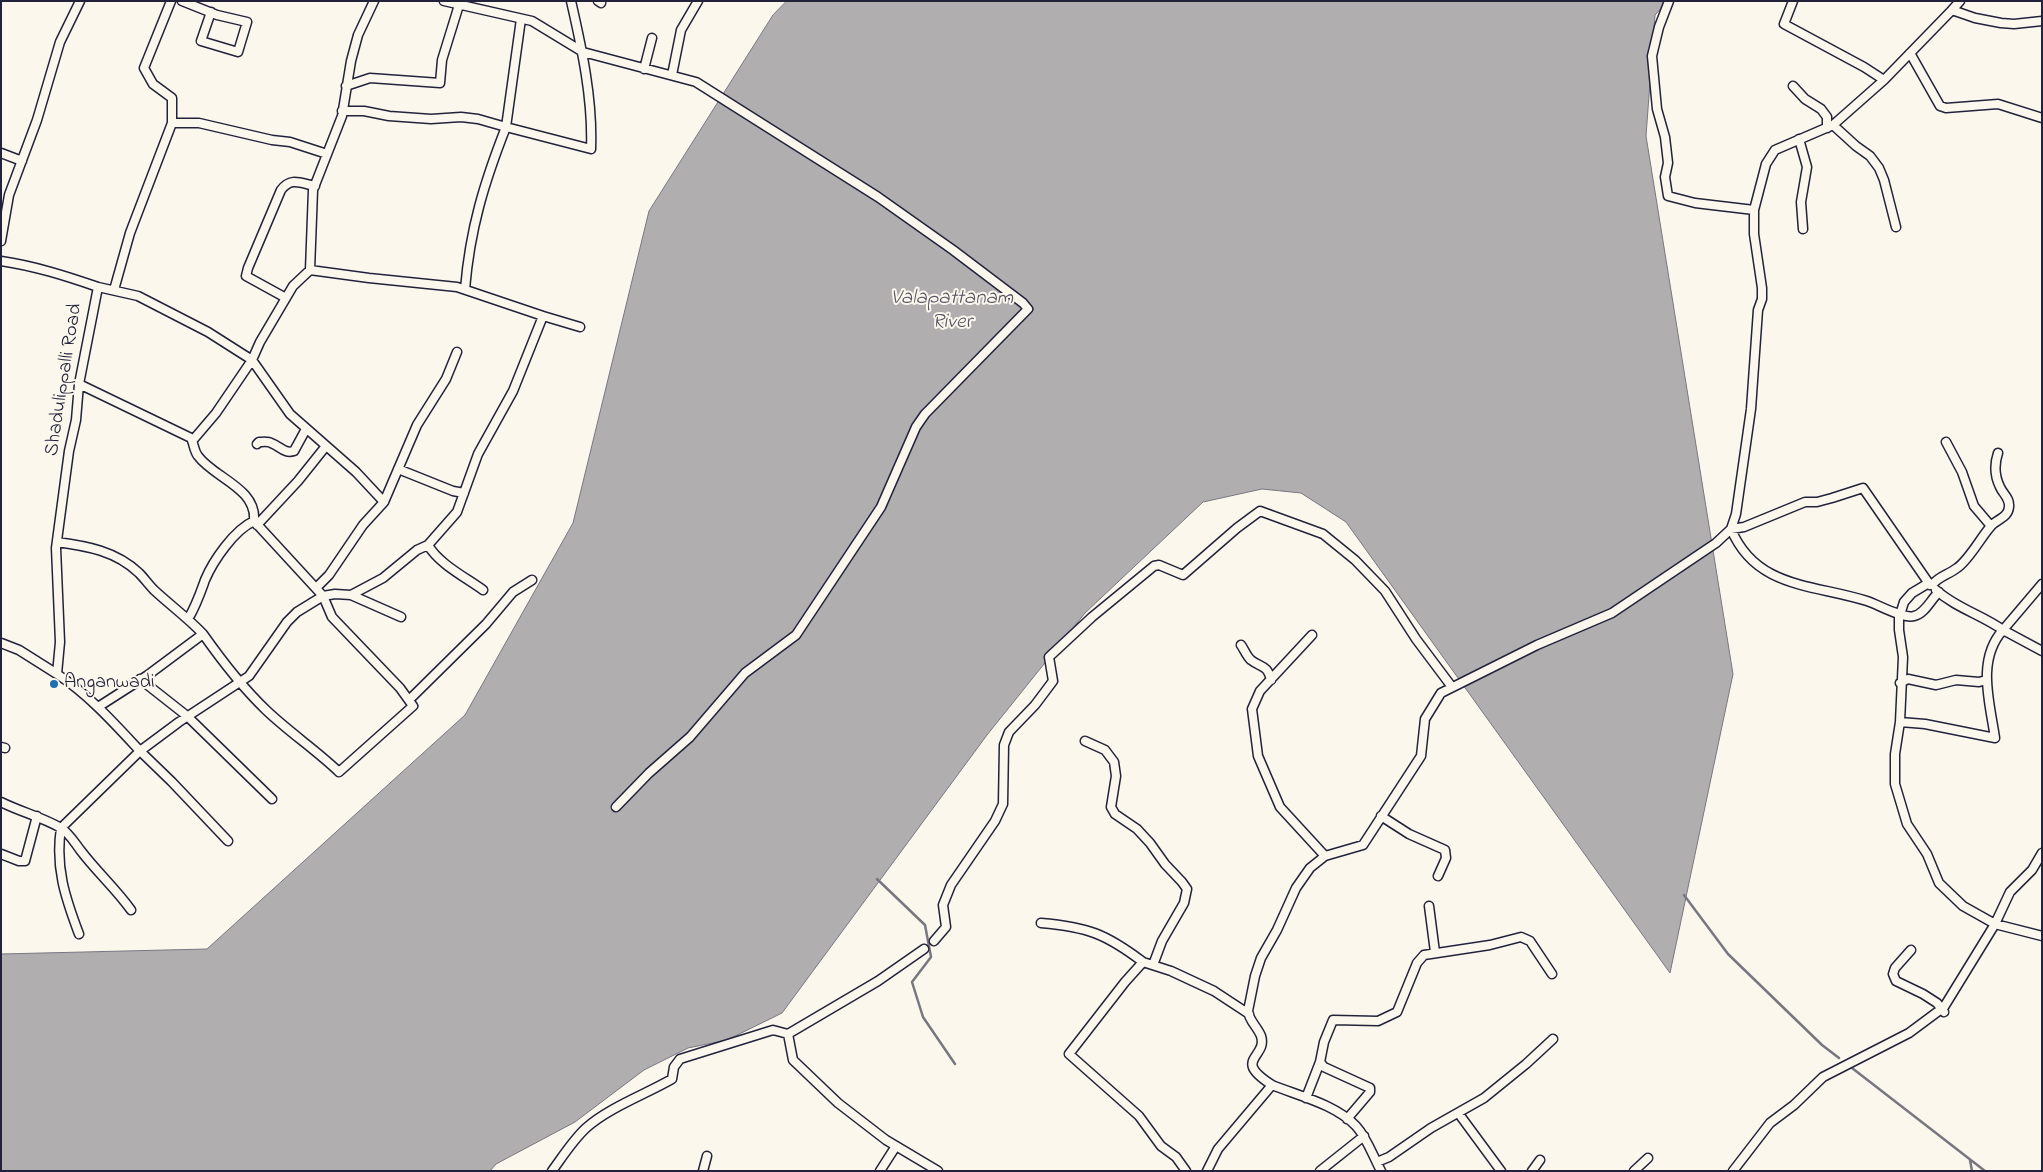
<!DOCTYPE html>
<style>
body{margin:0}
#map{position:relative;width:2043px;height:1172px;overflow:hidden;background:#fbf7ec;font-family:"Indie Flower",sans-serif}
canvas{display:block}
.frame{position:absolute;inset:0;border:2px solid #22223b;pointer-events:none}
</style>
<div id="map">
<canvas width="2043" height="1172"></canvas>
<div class="frame"></div>
</div>
<script>
const ctx = document.querySelector('canvas').getContext('2d');
ctx.lineJoin = 'round';
function fill(path, color) {
  ctx.fillStyle = color;
  ctx.fill(path, 'evenodd');
}
function strokePath(path, color, width, dash) {
  ctx.strokeStyle = color;
  ctx.lineWidth = width;
  ctx.lineCap = dash ? 'butt' : 'round';
  ctx.setLineDash(dash || []);
  ctx.stroke(path);
}
function write(font, color, halo, rows, align = 'center') {
  ctx.font = font + ' "Indie Flower",sans-serif';
  ctx.lineWidth = 4;
  ctx.setLineDash([]);
  ctx.textBaseline = 'middle';
  ctx.strokeStyle = halo;
  ctx.fillStyle = color;
  for (const [text, x, y, turn = 0] of rows) {
    ctx.save();
    ctx.translate(x, y);
    ctx.rotate((+turn || 0) * Math.PI / 180);
    ctx.textAlign = isNaN(turn) ? turn : align;
    if (halo) ctx.strokeText(text, 0, 0);
    ctx.fillText(text, 0, 0);
    ctx.restore();
  }
}
const water = new Path2D(`
 M787 1H1668L1655 15 1646 136 1733 674 1670 973 1346 522 1301 493 1262 489 1203 502 1085 613 987 735 782 1013 727 1040 688 1048 644 1070 575 1122 496 1164 490 1171H1V954L207 949 465 715 573 523 649 211 773 15Z`);
fill(water, '#b1aeb0');
strokePath(water, '#787681', 1);
strokePath(new Path2D(`
 M877 879 925 925 931 957 912 982 923 1017 955 1064
 M1684 895 1728 954 1822 1045 1839 1058
 M1852 1068 1985 1171
 M1970 1160 1972 1171`), '#787681', 2.5);
const street = new Path2D(`
 M171 1 144 68 153 84 172 98V123
 M182 1 217 15 247 22 238 52 201 41 211 12
 M444 1 532 21 583 52 696 82 878 197 953 250 1023 303 1028 309 925 414 916 427 881 507 796 635 745 673 690 737 649 773 616 807
 M598 1 601 3
 M1669 1 1659 27 1652 56 1657 109 1665 137 1668 163 1665 177 1668 196 1695 203 1754 210 1766 164 1775 150 1833 125 1884 80 1952 10
 M1793 1 1784 24 1864 67 1884 80
 M1960 1 1952 10 1975 18 2001 23 2014 24 2042 21
 M521 19 506 127 591 149C593 100 582 49 571 1
 M1910 53 1940 106 1946 108 1998 104 2042 118
 M644 69 652 38
 M672 75 681 30 698 1
 M346 86 370 78 440 83 442 60 459 5
 M1793 86 1805 99 1821 109 1827 117V128
 M342 111H364L389 116 431 119 461 117 478 119 506 127C484 183 470 229 465 289
 M1833 125 1856 146 1870 156 1879 168 1884 180 1896 227
 M1799 139 1807 167 1801 202 1803 229
 M1 153 22 161
 M1 241 9 195 37 120 60 42 80 1
 M1 261C35 266 66 276 98 287
 M114 290 130 233 172 123H199L272 140 290 142 327 154
 M286 298 246 276 248 268 281 190C291 177 300 183 315 186
 M543 316 580 327
 M79 384 191 438C194 444 194 451 198 456 214 478 257 488 254 521L323 596 335 594 351 595 383 578 417 550 428 545 457 512 478 454 513 391 543 316 457 287 369 278 310 270
 M193 440 216 413 252 360 290 414 356 472 384 502
 M1946 442 1962 472 1974 506 1991 526
 M257 444 259 442C262 442 268 441 271 443 280 446 284 454 294 451L306 429
 M398 469 453 491 464 493
 M257 525 298 481 326 446
 M57 542C87 546 116 551 139 573 144 578 149 585 154 590 170 605 188 618 203 634
 M428 545C439 564 465 577 483 590
 M1930 585 1863 488 1832 498 1817 502H1805L1744 527 1731 529C1756 589 1814 584 1867 601 1879 605 1903 619 1914 616 1925 614 1931 599 1939 592
 M316 588 329 575 363 525 384 502 417 425 446 379 457 352
 M1936 590C1956 608 1982 615 2003 630L2042 584
 M351 595 401 617
 M188 619C196 606 200 594 205 580 213 561 234 530 254 521
 M1312 635 1260 691 1252 709 1258 756 1280 807 1325 856
 M1 643 19 650 57 674 60 642 56 548 69 451 76 420 79 384 98 287 138 296 208 332 252 360 260 342 293 286 310 270 313 190 342 116 351 61 358 35 374 1
 M1241 645C1244 649 1247 657 1251 660 1261 668 1267 664 1271 680
 M2042 651 2003 630C1976 660 1990 703 1995 738L1925 724 1900 722 1895 754V784L1907 824 1927 854 1939 883 1963 906 1995 924 2042 936
 M140 679 187 716 272 799
 M1900 683 1908 679 1936 685 1956 680 1979 682 1986 680
 M409 700 486 624 513 592 532 580
 M98 707 148 675 203 634C222 661 242 687 266 710 289 732 316 750 339 772L413 706 400 688 332 617 323 596 297 612 287 622 249 676 179 722 140 751 172 782 228 841
 M1900 722 1903 657 1899 630V618L1904 602 1912 593 1927 584 1932 585C1939 576 1948 575 1957 568 1969 560 1981 537 1991 526 1997 519 2008 518 2009 507 2010 498 2003 494 2000 487 1994 475 1994 465 1998 453
 M1085 741 1105 750 1114 762 1116 776 1111 807 1115 814 1137 829 1150 843 1165 864 1182 882 1187 889 1184 903 1162 941 1153 965
 M1 747 5 748
 M1 802C21 812 42 817 61 828L140 751C114 723 89 695 57 674
 M1381 816 1409 834 1445 850 1446 858 1438 876
 M1 854 19 861H25L37 816
 M1429 906 1435 952
 M1041 923C1088 927 1106 934 1143 962
 M79 934C65 897 55 867 61 828 70 834 74 842 81 851 97 872 116 889 131 910
 M934 941 946 927 943 905 951 885 995 821 1003 804 1004 745 1009 732 1035 705 1053 681 1049 657 1092 617 1154 566 1159 565 1183 575 1237 528 1260 511 1323 534 1355 560 1385 591 1416 639 1452 687
 M1911 950 1895 968 1893 974 1896 981 1923 994 1937 1003 1944 1012
 M788 1034 793 1060 838 1103 886 1140 938 1171
 M1272 1085C1231 1059 1268 1058 1261 1036 1257 1026 1249 1021 1248 1011L1255 976 1261 958 1277 930 1296 888 1310 868 1325 856 1363 845 1421 756 1425 719 1441 693 1537 645 1612 613 1716 543 1731 529 1736 514 1751 409 1758 310 1762 299V288L1754 234V210
 M1306 1098 1320 1062
 M1459 1114 1501 1171
 M1347 1119 1370 1092V1088L1324 1067 1320 1062 1324 1042 1333 1020 1378 1021 1397 1012 1417 963 1424 955 1490 945 1521 937 1530 941 1552 974
 M1377 1162 1389 1157 1431 1128 1484 1098 1526 1064 1553 1039
 M552 1171C563 1156 573 1140 586 1128 608 1108 646 1094 672 1079L674 1067 680 1059 773 1030 788 1034 878 981 924 949
 M703 1171 707 1156
 M880 1171 896 1146
 M1186 1171 1176 1157 1161 1146 1139 1116 1069 1054 1125 982 1143 962 1171 971 1214 991 1249 1014
 M1207 1171 1218 1149 1272 1085C1299 1096 1335 1104 1356 1126 1367 1138 1373 1156 1381 1171
 M1320 1171 1364 1136
 M1532 1171 1540 1160
 M1634 1171 1648 1158
 M1733 1171 1770 1123 1794 1105 1823 1077 1909 1033 1944 1007 1995 924 2010 892 2032 870 2042 853`);
strokePath(street, '#22223b', 11);
strokePath(street, '#fbf7ec', 8);
for (const [x, y, r, color] of [
 [54,684,5,"#1f6fb2"]
]) {
  const dot = new Path2D();
  dot.arc(x, y, r, 0, 2 * Math.PI);
  ctx.fillStyle = color;
  ctx.fill(dot);
  strokePath(dot, '#fbf7ec', 2);
}
write('20px', '#22223b', '#fbf7ec', [
 ["Shadulippalli Road",65,380,-81]
]);
write('20px', '#22223b', '#fbf7ec', [
 ["Anganwadi",64,684]
], 'left');
write('italic 21px', '#545364', '#fbf7ec', [
 ["Valapattanam",952,300],
 ["River",952,324]
]);
</script>
